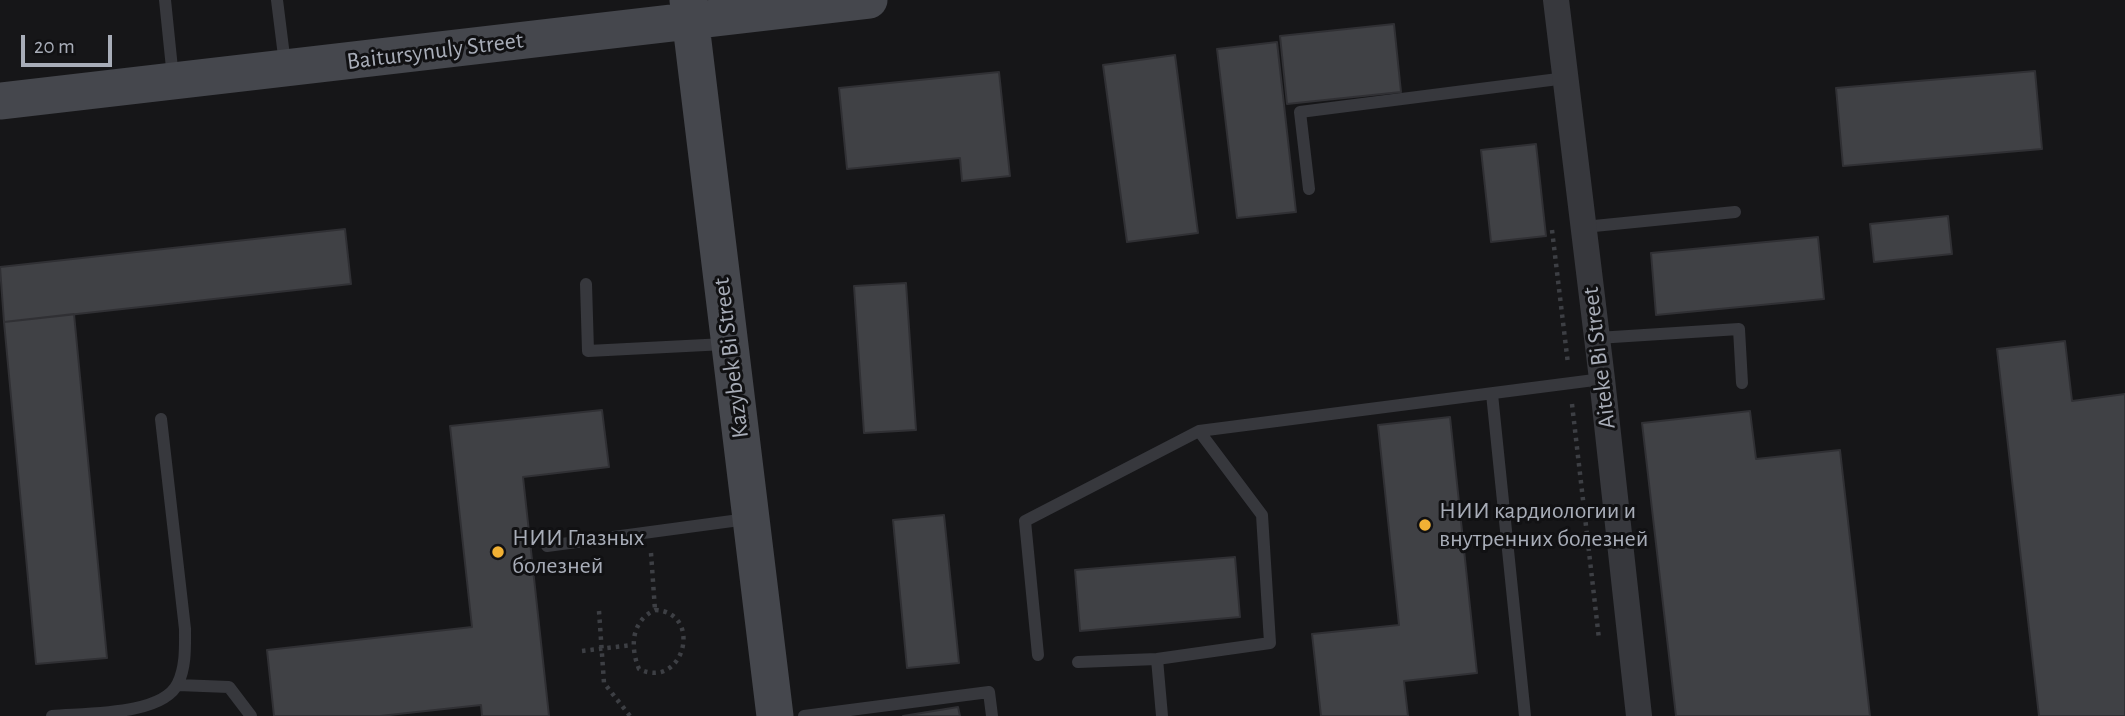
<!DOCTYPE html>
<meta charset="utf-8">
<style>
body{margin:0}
#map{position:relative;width:2125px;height:716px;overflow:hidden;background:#161618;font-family:"Alegreya Sans",sans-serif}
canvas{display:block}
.scale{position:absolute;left:21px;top:35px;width:91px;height:32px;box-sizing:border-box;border:4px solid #a8adb8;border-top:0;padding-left:9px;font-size:21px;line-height:24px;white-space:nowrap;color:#a8adb8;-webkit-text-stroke:5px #111113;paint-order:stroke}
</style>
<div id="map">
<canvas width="2125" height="716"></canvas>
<div class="scale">20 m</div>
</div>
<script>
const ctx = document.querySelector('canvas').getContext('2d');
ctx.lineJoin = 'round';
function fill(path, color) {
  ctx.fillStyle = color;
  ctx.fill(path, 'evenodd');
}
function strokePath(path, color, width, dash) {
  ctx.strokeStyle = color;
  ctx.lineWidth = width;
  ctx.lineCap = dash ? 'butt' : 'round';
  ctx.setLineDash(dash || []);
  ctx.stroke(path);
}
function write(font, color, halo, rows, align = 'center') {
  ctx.font = font + ' "Alegreya Sans",sans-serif';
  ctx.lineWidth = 6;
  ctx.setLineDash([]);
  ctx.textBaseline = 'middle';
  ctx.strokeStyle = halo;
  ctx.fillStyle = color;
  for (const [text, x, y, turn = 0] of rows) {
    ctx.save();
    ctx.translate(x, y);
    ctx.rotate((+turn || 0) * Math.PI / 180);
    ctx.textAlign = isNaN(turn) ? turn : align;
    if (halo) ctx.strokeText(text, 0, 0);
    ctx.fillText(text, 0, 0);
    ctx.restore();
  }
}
const building = new Path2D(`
 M1394 24 1401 92 1287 104 1280 36Z
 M1277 42 1296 212 1237 218 1217 49Z
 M1175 55 1198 233 1127 242 1103 65Z
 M2035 71 2042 149 1843 166 1836 88Z
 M999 72 1010 176 962 181 960 158 847 169 839 88Z
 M1536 144 1546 236 1491 242 1481 150Z
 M1948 216 1952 254 1874 262 1870 224Z
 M345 229 351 284 4 322 0 267Z
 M1818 237 1824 299 1656 315 1651 253Z
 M906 283 916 430 864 433 854 286Z
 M74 314 107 658 36 664 4 322Z
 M2065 341 2072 401 2125 394V716H2039L1997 349Z
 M602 410 609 467 523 477 549 716H482L481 705 380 716H274L267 650 472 627 450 426Z
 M1750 411 1756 459 1840 450 1870 716H1676L1642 423Z
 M1450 417 1477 673 1404 681 1408 716H1321L1312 634 1399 625 1378 425Z
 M944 515 959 663 907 668 893 520Z
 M1235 557 1240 617 1080 631 1075 570Z
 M958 707 960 716H903Z`);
fill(building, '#404145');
strokePath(building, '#303034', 2);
strokePath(new Path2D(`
 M1552 230 1568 364
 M1572 404 1599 639
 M651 553 655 610
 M655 610C704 612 684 691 639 669 630 647 631 621 655 610Z
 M599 611 604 683 630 716
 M582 651 632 645`), '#3d3f44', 4.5, [3.5, 5]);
strokePath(new Path2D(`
 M165 0 173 78
 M277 0 285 64
 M1309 189 1300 112 1566 78
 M1584 227 1735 212
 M586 284 588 351 725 344
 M1597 338 1739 329 1742 383
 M1492 394 1525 716
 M547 546 747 519
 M1038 655 1025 521 1199 431 1602 379
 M1157 659 1162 716
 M1078 662 1157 659 1270 643 1262 515 1199 431
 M178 685 229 687 251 716
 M52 716C84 713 163 716 178 683 186 666 185 647 185 629L161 419
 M804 716 989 692 992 716`), '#37383d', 12);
strokePath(new Path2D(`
 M1556 0 1602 379 1639 716`), '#37383d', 26);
strokePath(new Path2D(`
 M688 0 775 716
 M0 101 869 0`), '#45474d', 37);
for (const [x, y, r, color] of [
 [1425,525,7,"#f2b134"],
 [498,552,7,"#f2b134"]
]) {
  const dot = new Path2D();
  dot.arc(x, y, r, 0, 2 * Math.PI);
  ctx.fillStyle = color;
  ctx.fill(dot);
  strokePath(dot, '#111113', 2.5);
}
write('24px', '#a8adb8', '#111113', [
 ["Baitursynuly Street",435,51,-7],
 ["Kazybek Bi Street",731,358,-97],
 ["Aiteke Bi Street",1599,358,-97]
]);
write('24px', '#a8adb8', '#111113', [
 ["НИИ кардиологии и",1439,511],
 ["внутренних болезней",1439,539],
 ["НИИ Глазных",512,538],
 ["болезней",512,566]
], 'left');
</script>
